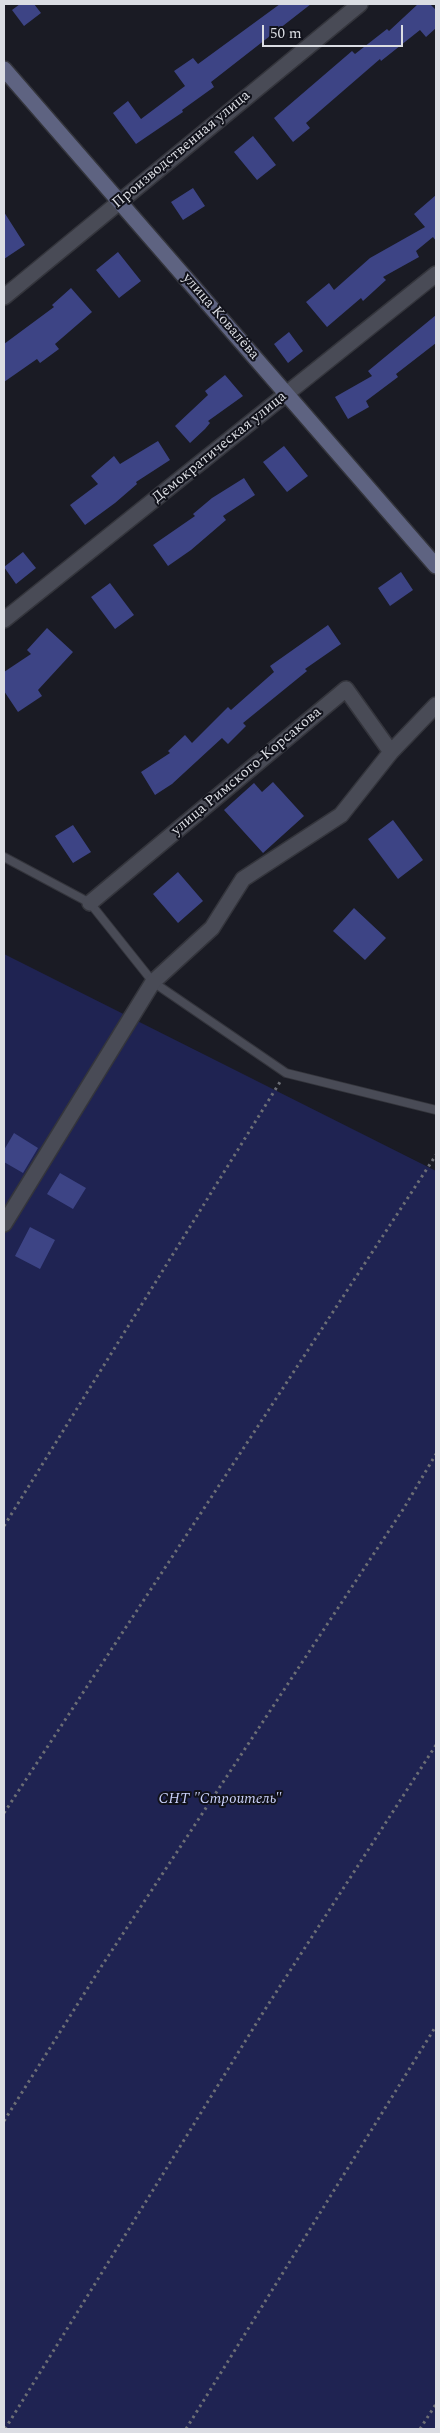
<!DOCTYPE html>
<meta charset="utf-8">
<style>
body{margin:0}
#map{position:relative;width:440px;height:2433px;overflow:hidden;background:#1a1b24;font-family:Spectral,serif}
canvas{display:block}
.frame{position:absolute;inset:0;border:5px solid #dbdde3;pointer-events:none}
.scale{position:absolute;left:262px;top:25px;width:141px;height:22px;box-sizing:border-box;border:2px solid #dbdde3;border-top:0;padding-left:6px;font-size:15px;line-height:18px;white-space:nowrap;color:#dbdde3;-webkit-text-stroke:4px #11121b;paint-order:stroke}
</style>
<div id="map">
<canvas width="440" height="2433"></canvas>
<div class="frame"></div>
<div class="scale">50 m</div>
</div>
<script>
const ctx = document.querySelector('canvas').getContext('2d');
ctx.lineJoin = 'round';
function fill(path, color) {
  ctx.fillStyle = color;
  ctx.fill(path, 'evenodd');
}
function strokePath(path, color, width, dash) {
  ctx.strokeStyle = color;
  ctx.lineWidth = width;
  ctx.lineCap = dash ? 'butt' : 'round';
  ctx.setLineDash(dash || []);
  ctx.stroke(path);
}
function write(font, color, halo, rows, align = 'center') {
  ctx.font = font + ' Spectral,serif';
  ctx.lineWidth = 4;
  ctx.setLineDash([]);
  ctx.textBaseline = 'middle';
  ctx.strokeStyle = halo;
  ctx.fillStyle = color;
  for (const [text, x, y, turn = 0] of rows) {
    ctx.save();
    ctx.translate(x, y);
    ctx.rotate((+turn || 0) * Math.PI / 180);
    ctx.textAlign = isNaN(turn) ? turn : align;
    if (halo) ctx.strokeText(text, 0, 0);
    ctx.fillText(text, 0, 0);
    ctx.restore();
  }
}
fill(new Path2D(`
 M4 954 436 1171V2429H4Z`), '#1f2352');
fill(new Path2D(`
 M20 4H34L41 13 24 26 12 10Z
 M280 4H311L211 82 214 87 182 110 183 112 136 144 113 113 128 101 141 119 185 86 174 71 193 58 198 64Z
 M418 4H430L436 10V28L426 37 420 30 381 61 380 59 306 123 310 128 293 142 274 118 352 51 355 54 387 29 389 31Z
 M253 136 276 165 257 180 234 152Z
 M193 188 205 206 183 220 171 202Z
 M436 195V241L433 237 416 251 419 257 383 277 386 280 363 301 361 298 327 327 306 302 329 283 334 290 370 258 425 227 414 214Z
 M4 212 25 245 4 259Z
 M118 252 141 281 119 298 96 270Z
 M71 288 92 312 55 344 59 349 40 363 37 359 4 382V344L54 307 52 305Z
 M436 315V343L396 374 398 377 366 401 369 407 348 419 335 397 372 376 368 371Z
 M289 332 303 351 288 363 274 344Z
 M225 375 243 396 208 421 210 423 205 429 190 443 175 426 208 395 205 391Z
 M158 441 170 460 136 482 137 484 115 503 85 525 70 505 98 484 91 476 114 456 120 464Z
 M284 446 308 476 287 492 263 462Z
 M244 478 255 495 223 516 226 520 191 550 168 566 153 545 195 516 193 514 212 498Z
 M23 552 36 568 16 584 4 567Z
 M401 572 413 590 390 606 378 588Z
 M110 583 134 615 115 629 91 597Z
 M328 625 341 644 305 669 307 671 243 723 246 726 228 744 222 738 172 784 155 795 141 772 170 753 168 751 185 735 192 743 228 707 231 710 274 672 270 666Z
 M47 628 73 652 38 690 42 696 18 712 4 691V672L31 654 27 650Z
 M273 782 304 816 263 853 224 810 254 783 262 792Z
 M393 820 423 860 398 879 368 839Z
 M73 825 91 852 73 863 55 836Z
 M178 872 203 901 178 923 153 894Z
 M354 908 386 938 365 960 333 931Z
 M14 1133 38 1148 23 1173 4 1162V1150Z
 M60 1173 86 1188 73 1209 47 1194Z
 M30 1227 55 1240 40 1269 15 1256Z`), '#3d4485');
const lane = new Path2D(`
 M4 857 90 903 153 982 286 1073 436 1110`);
const street = new Path2D(`
 M4 297 360 4
 M4 620 436 274
 M90 903 346 689 391 752 436 705
 M4 1224 153 982 212 928 243 879 341 815 391 752`);
const secondary = new Path2D(`
 M4 69 436 566`);
strokePath(lane, '#34353c', 10);
strokePath(street, '#34353c', 18);
strokePath(secondary, '#34353c', 18);
strokePath(new Path2D(`
 M4 1526 280 1082
 M4 1813 436 1155
 M4 2121 101 1967 404 1508 436 1454
 M5 2429 264 2011 436 1745
 M186 2429 436 2026
 M420 2429 436 2404`), '#6c6e75', 3, [2.5, 4]);
strokePath(lane, '#494b56', 8);
strokePath(street, '#494b56', 15);
strokePath(secondary, '#5e6381', 15);
write('15px', '#dbdde3', '#11121b', [
 ["Производственная улица",182,150,-40],
 ["улица Ковалёва",220,317,49],
 ["Демократическая улица",220,448,-39],
 ["улица Римского-Корсакова",247,772,-40]
]);
write('italic 15px', '#cad1f9', '#11121b', [
 ["СНТ \"Строитель\"",220,1800]
]);
</script>
